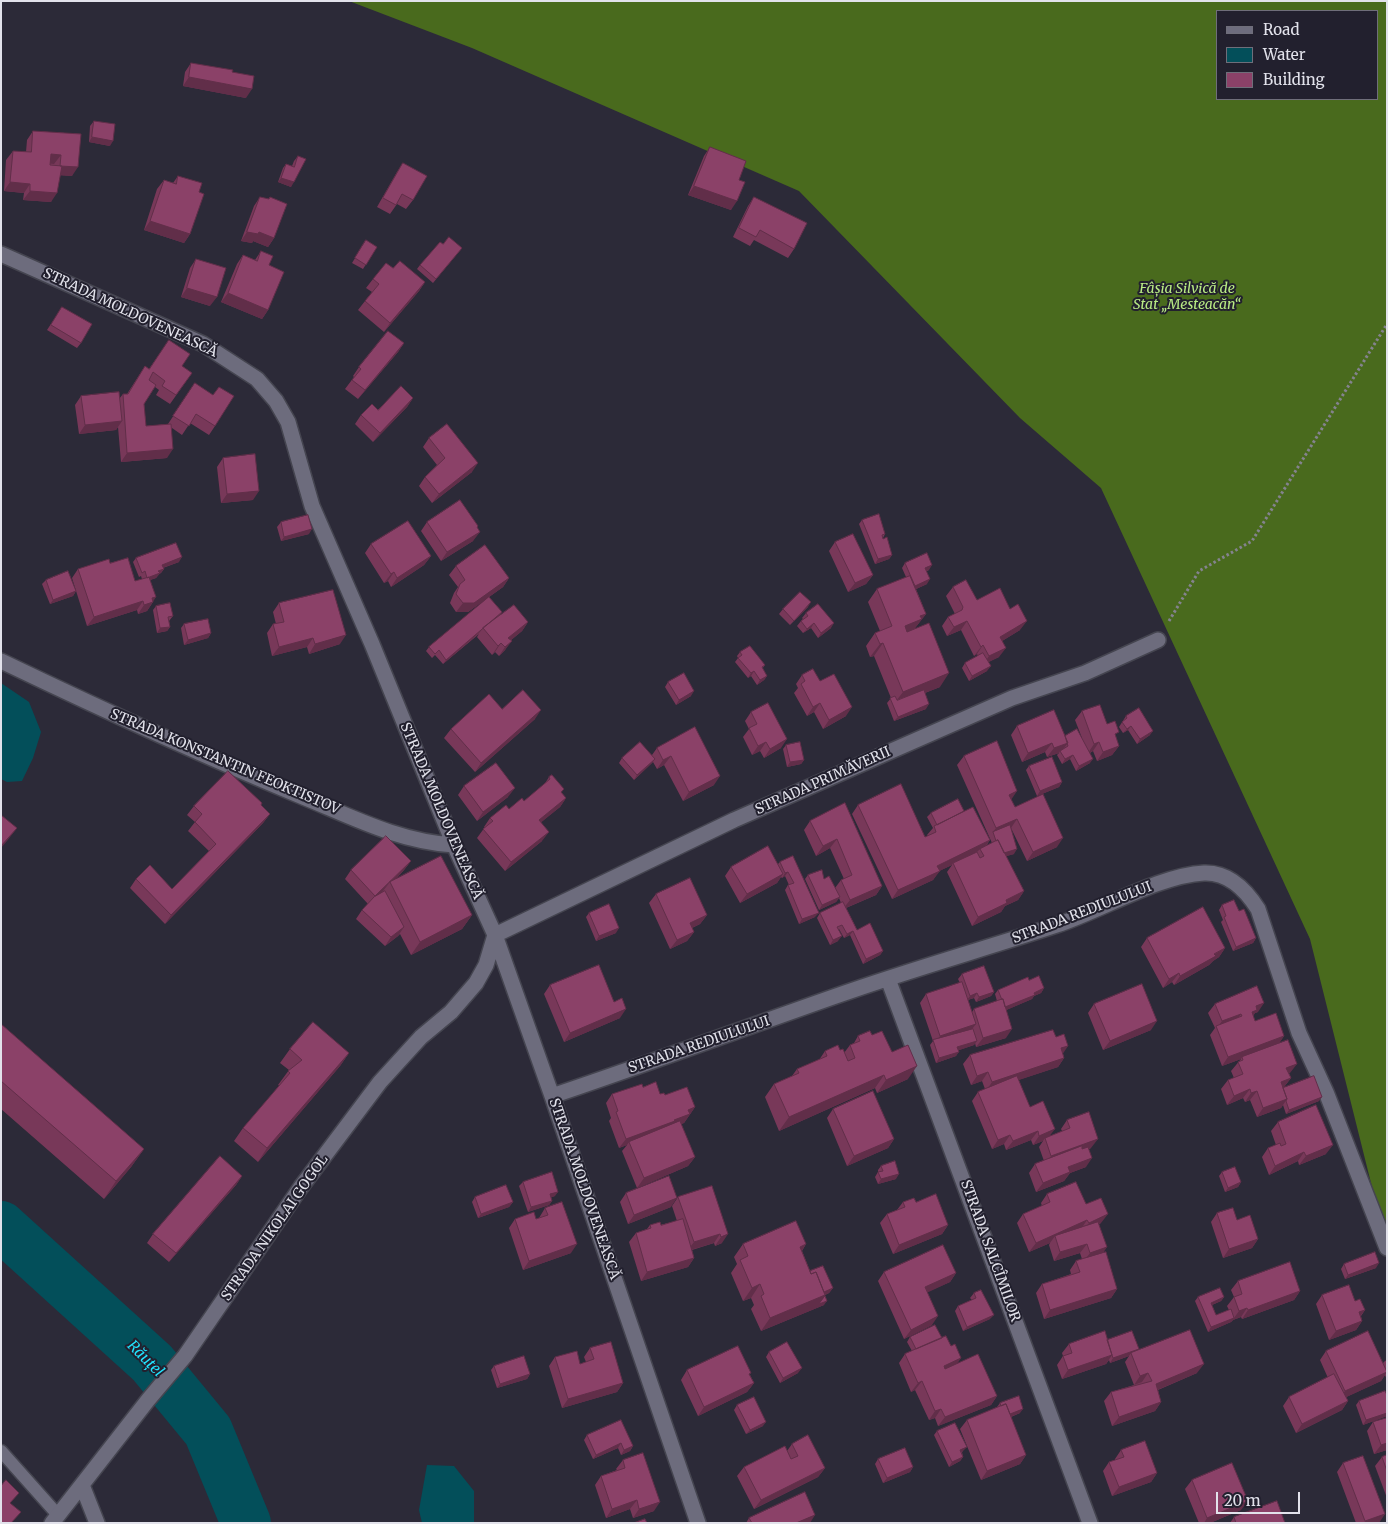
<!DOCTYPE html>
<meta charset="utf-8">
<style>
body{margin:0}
#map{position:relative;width:1388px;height:1524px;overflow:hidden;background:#2c2a38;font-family:Merriweather,serif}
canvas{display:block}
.frame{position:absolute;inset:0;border:2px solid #e2e2eb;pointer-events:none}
.legend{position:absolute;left:1216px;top:10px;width:162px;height:90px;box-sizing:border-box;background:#22202e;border:1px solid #6f6e7a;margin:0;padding:6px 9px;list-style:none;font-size:15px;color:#e2e2eb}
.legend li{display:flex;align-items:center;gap:10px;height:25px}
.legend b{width:25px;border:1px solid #6f6e7a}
.scale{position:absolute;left:1216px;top:1492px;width:84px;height:22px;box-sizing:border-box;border:2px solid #e2e2eb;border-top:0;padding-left:6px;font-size:15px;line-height:18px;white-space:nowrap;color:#e2e2eb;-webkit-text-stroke:4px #22202e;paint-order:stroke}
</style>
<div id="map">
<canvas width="1388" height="1524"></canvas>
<div class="frame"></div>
<ul class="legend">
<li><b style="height:6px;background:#6d6c7d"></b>Road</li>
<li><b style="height:14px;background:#034f5a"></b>Water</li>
<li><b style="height:14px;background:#8b4168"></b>Building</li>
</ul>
<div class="scale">20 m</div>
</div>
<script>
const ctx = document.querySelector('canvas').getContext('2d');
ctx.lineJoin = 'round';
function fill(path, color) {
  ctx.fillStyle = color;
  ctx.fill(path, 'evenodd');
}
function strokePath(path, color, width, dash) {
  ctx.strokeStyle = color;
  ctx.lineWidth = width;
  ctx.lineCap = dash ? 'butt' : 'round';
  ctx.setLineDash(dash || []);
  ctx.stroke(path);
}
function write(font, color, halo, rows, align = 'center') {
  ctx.font = font + ' Merriweather,serif';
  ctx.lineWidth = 4;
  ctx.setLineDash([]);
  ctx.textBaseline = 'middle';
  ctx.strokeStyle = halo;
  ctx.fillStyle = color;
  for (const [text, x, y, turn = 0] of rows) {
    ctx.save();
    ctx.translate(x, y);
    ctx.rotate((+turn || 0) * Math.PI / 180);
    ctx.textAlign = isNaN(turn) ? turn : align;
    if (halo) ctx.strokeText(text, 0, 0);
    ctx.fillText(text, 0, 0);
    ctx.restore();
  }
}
fill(new Path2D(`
 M349 1H1387V1247L1310 939 1101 488 1020 418 799 191 472 48ZM1217 11H1377V99H1217Z`), '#496a1d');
fill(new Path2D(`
 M1 683 29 702 41 732 33 758 22 781 7 782 1 779Z
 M427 1465 454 1466 474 1491V1523H422L419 1510Z`), '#034f5a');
strokePath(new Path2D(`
 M1 1226 152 1363 208 1431 246 1523`), '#034f5a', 50);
const lane = new Path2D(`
 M1 1451 58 1515`);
const street = new Path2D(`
 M1 254 203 344 257 379 276 401 288 422 312 506 372 644 454 845 495 935 552 1096 698 1523
 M1 661C101 709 201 755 303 797 352 817 400 842 454 845
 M888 979 1090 1523
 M552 1096C647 1064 742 1029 836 996 909 970 984 949 1057 925 1100 911 1160 875 1204 873 1229 872 1246 890 1258 909L1299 1033 1326 1092 1387 1248
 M82 1485 97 1523
 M52 1523 148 1400 185 1356 301 1187 380 1082 421 1037 451 1012 476 983 486 965 495 935 734 820 1012 698 1085 673 1158 640`);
strokePath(lane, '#454550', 15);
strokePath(street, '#454550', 18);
strokePath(new Path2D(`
 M1169 621 1199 571 1252 541 1387 324`), '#84838e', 3, [2.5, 2.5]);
strokePath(lane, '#6d6c7d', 12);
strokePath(street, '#6d6c7d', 15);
fill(new Path2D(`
 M191 63 232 72 246 98 183 86 185 72Z
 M94 121 110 146 89 142 90 126Z
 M33 131 81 134 72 176 60 175 51 202 23 200 24 193 4 191 6 160 13 151 26 152 27 140Z
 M710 147 739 180 731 210 688 195 704 156Z
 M298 156 291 187 278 182 283 168 286 164 292 166 294 161Z
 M403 163 413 200 406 209 397 204 390 214 377 207 397 172Z
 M178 176 199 192 190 234 184 243 144 230 157 189 164 180 173 183Z
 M260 197 269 199 270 197 274 238 268 247 253 241 252 243 241 241 254 206Z
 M754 197 794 249 788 258 754 240 750 246 733 237 748 206Z
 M443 244 462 248 433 283 417 269 420 265Z
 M363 245 377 247 363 269 352 263Z
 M261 251 269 265 268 310 262 319 221 302 237 264 243 255 255 260Z
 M196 259 210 306 181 297 190 268Z
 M393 268 425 282 419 291 384 332 358 310 372 292 366 288 373 279Z
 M62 307 81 343 77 348 47 330Z
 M404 343 398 352 358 399 345 389 354 377 353 376 359 367Z
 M145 366 149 369 182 366 192 373 170 404 156 395 159 390 155 387 144 404 146 426 168 424 195 383 215 426 209 435 190 423 182 435 172 428 167 458 121 462 118 427 116 430 79 434 75 405 81 396 119 399 123 394H127Z
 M413 398 407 407 373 442 355 424 361 415Z
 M429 438 472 472 432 503 419 486 425 477 437 465 423 447Z
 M223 458 253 500 221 503 217 467Z
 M862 520 885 534 883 538 892 555 889 559 875 564 859 524Z
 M281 522 309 534 281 541 277 527Z
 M427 522 477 528 473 541 441 561 421 531Z
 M835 542 873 575 866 584 848 592 829 551Z
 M371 544 431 556 424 565 391 587 388 581 384 583 365 553Z
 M136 558 179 562 163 568 164 569 161 573 159 574 156 578 150 580 153 602 147 611 138 614 137 610 87 626 72 578 78 569 110 563 135 581 142 579 141 576 139 577 133 562Z
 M905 563 929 570 927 571V584L916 589 926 614 915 628 940 687 925 693 926 709 894 721 887 703 891 698 874 656 870 657 866 646 875 633 880 631 868 602 877 589 906 577 902 568Z
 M456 566 509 578 503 587 489 597 502 612 500 615 528 622 522 631 511 640 505 650 499 656 495 652 492 655 477 637 479 634 443 664 435 655 432 658 426 651 429 647 486 599 468 612H456L450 603 454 593 458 587 449 575Z
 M46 580 76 591 73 596 50 604 42 584Z
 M953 587 977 600 1020 630 1002 641 999 657 988 662 987 671 969 681 962 668 965 663 978 656 977 654 974 656 961 630 947 636 942 626 948 617 955 614 946 596Z
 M279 603 340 644 309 654 307 647 272 656 267 633 273 624H276L273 612Z
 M156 606 173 616 169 621 170 627 167 631 157 633 153 610Z
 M808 607 790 625 779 614 783 609Z
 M806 613 831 628 818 638 811 628 803 633 797 626 801 621 803 619 802 618Z
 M184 624 211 633 208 638 184 645 181 628Z
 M740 652 765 665 762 669 767 676 764 680 757 685 751 676 748 678 735 662 738 658 737 656Z
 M802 675 820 681 846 716 823 729 814 712 807 716 794 693 798 688 796 684Z
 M668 682 691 696 676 705 665 687Z
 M502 709 535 719 475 772 444 738 451 729Z
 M1082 711 1107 724 1116 738 1119 746 1112 755 1097 761 1093 751 1090 753V763L1076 771 1070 759 1062 764 1057 755 1059 753 1047 757 1045 752 1022 762 1011 735 1017 726 1065 736 1082 738 1075 720Z
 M751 712 781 748 764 758 760 751 752 755 743 737 749 729 745 721Z
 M1126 716 1150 735 1137 744 1128 730 1123 733 1119 727Z
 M695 727 714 785 683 801 664 765 657 769 653 762 634 780 619 763 622 758 652 755 657 748Z
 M786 745 804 760 801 764 787 767 783 749Z
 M964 756 1011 800 1015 807 1057 847 1027 861 1011 828 1014 854 1006 856 1024 891 1018 900 1005 906 1001 912 972 926 947 872 952 865 939 871 933 880 892 899 852 814 858 805 925 837 928 836 927 835 933 828 927 817 931 813 964 811 990 840 986 846 992 843 957 765Z
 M1029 766 1062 782 1059 787 1037 796 1026 770Z
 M549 777 564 789 561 793 566 798 560 807 541 822 542 841 505 871 477 838 485 827H484L490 818 524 801 544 785Z
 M464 786 508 797 477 821 458 795Z
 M845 803 882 886 876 895 846 908 857 930 883 951 880 955 863 964 850 935 844 938 839 929 838 930V941L830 945 817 918 820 913 841 903 839 898 836 902 819 910 805 879 808 875 824 879 835 888 841 880 844 879 830 848 816 856 804 830 810 821Z
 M261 805 270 814 263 823 165 924 130 888 136 879 172 889 209 851 188 831 195 822 187 815 194 806Z
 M793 856 815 917 799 924 785 890 788 885H789L785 876 782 878 781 877 777 883 740 903 725 876 731 867 778 864 780 862Z
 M411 861 404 870 396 879 472 915 462 929 411 955 400 934 398 936 385 946 356 919 362 910 368 904 345 879 351 870Z
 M656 894 707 915 700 924 692 928 694 932 687 941 670 949 649 903Z
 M1222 905 1239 911 1256 938 1253 943 1233 951 1221 922 1223 920 1219 910Z
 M589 913 616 933 596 941 586 917Z
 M1147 938 1225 948 1219 957 1213 961 1209 965 1174 985 1172 982 1163 988 1141 947Z
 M962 974 994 992 991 996 976 1002 974 998 968 1000 972 1012 974 1009 997 1001 995 994 998 990 1029 980 1044 988 1041 993 1034 996 1032 999 1006 1010V1038L976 1047 975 1043 974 1045 959 1050 956 1056 936 1063 930 1045 933 1041 920 1003 926 994 960 983 958 979Z
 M550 985 620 1018 564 1042 544 994Z
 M1094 1004 1151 1030 1103 1050 1088 1013Z
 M1215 1004 1258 1012 1255 1013 1253 1016 1255 1021 1284 1036 1279 1043 1290 1073H1289L1291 1078 1284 1087 1319 1101 1286 1114 1283 1105 1281 1108 1257 1117 1250 1100 1245 1102 1243 1098 1227 1105 1221 1089 1228 1080 1234 1078 1231 1071 1241 1059 1222 1066 1210 1035 1215 1028 1208 1013Z
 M1 1024 144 1149 131 1167 104 1199 1 1109Z
 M872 1035 892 1052 908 1079 877 1093 875 1088 779 1131 765 1097 774 1084 792 1076 797 1069 819 1060 825 1051 840 1050 844 1053 850 1045 854 1043 858 1036Z
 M290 1049 349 1053 340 1066 258 1162 234 1141 243 1128 280 1086 278 1085 289 1070 280 1063Z
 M1063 1054 1064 1058 1058 1067 1018 1080 1030 1107 1050 1136 1062 1131 1061 1129 1067 1120 1091 1148 1089 1149 1086 1167 1070 1173 1064 1181 1036 1192 1029 1173 1035 1164 1044 1161 1039 1147 1043 1141 1033 1145 1031 1140 1006 1150 1004 1144 992 1149 972 1101 978 1092 985 1089 982 1081 971 1085 963 1064 970 1055Z
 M643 1087 660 1094 665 1095 695 1107 684 1123 681 1124 695 1157 688 1166 637 1188 622 1151 627 1145 619 1148 609 1121 611 1118 606 1103 612 1094Z
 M833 1109 894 1139 888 1148 847 1166 827 1118Z
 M1278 1122 1326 1154 1299 1165 1298 1161 1269 1175 1262 1157 1268 1148 1276 1145 1271 1131Z
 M881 1166 896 1179 878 1184 875 1177 878 1172V1170Z
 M1222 1172 1241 1182 1238 1187 1225 1192 1219 1176Z
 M242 1176 236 1185 169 1262 147 1243 153 1234Z
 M523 1182 555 1196 551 1197 552 1201 549 1205 528 1212 519 1186Z
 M712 1186 722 1243 715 1246 714 1243 692 1250 694 1258 688 1267 641 1281 629 1242 636 1233 647 1229 650 1225H661L677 1221 672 1206 678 1197Z
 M626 1193 671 1207 628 1224 620 1202Z
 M1047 1194 1086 1204 1101 1223 1099 1224 1104 1252 1117 1289 1111 1298 1044 1319 1036 1293 1042 1284 1071 1274 1070 1270 1076 1261 1082 1259 1080 1253 1054 1261 1049 1245 1050 1243 1029 1252 1017 1223 1023 1214 1042 1206 1041 1203Z
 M475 1197 513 1202 509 1207 478 1218 472 1202Z
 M903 1202H916L948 1225 942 1234 893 1254 880 1223 887 1214 897 1210Z
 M545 1208 571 1253 523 1270 509 1228 515 1219H536L539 1218Z
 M1217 1213 1237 1220 1258 1239 1252 1248 1223 1258 1211 1222Z
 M743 1244H806L802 1251 810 1271 833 1288 829 1293 825 1295 824 1305 761 1331 751 1309 754 1305 751 1298 743 1301 731 1273 737 1264 734 1257Z
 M1344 1264 1376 1268 1345 1279 1341 1269Z
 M884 1272 956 1273 950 1282 927 1292 932 1325 904 1339 878 1281Z
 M1238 1281 1300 1291 1294 1300 1242 1319 1241 1317 1233 1320 1231 1322 1208 1332 1195 1301 1198 1297H1224L1221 1301 1212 1305 1216 1315 1229 1310 1227 1306 1234 1297 1231 1290Z
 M974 1293 990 1319 963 1331 955 1311 958 1306 972 1300 970 1298Z
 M1322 1295 1355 1301 1365 1310 1361 1316 1362 1321 1356 1330 1329 1340 1316 1304Z
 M910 1337 942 1338 957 1364 997 1396 991 1405 938 1426 935 1418 929 1420 915 1390 911 1392 899 1363 905 1354 912 1351 907 1342Z
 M1107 1340 1139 1349 1197 1373 1158 1390 1161 1402 1155 1411 1112 1426 1104 1401 1111 1392 1134 1385 1125 1362 1129 1356 1110 1363 1109 1360 1106 1364 1062 1379 1057 1365 1063 1356 1062 1353 1069 1344Z
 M590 1348 623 1383 617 1392 562 1408 549 1366 555 1357 580 1364 586 1362 584 1357Z
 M1326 1351 1383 1363 1385 1361 1387 1360V1380L1385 1375 1381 1381 1346 1397 1348 1401 1342 1410 1296 1433 1283 1406 1289 1397 1328 1378 1320 1360Z
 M769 1352 798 1373 780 1383 766 1357Z
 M494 1366 530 1374 527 1379 497 1388 491 1370Z
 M687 1370 750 1375 754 1383 747 1392 698 1416 681 1380Z
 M1387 1395V1416L1363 1425 1356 1405 1359 1401Z
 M1000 1403 1020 1413 1011 1417 1026 1455 1020 1464 981 1480 960 1429 967 1420 997 1407Z
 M737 1405 763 1426 746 1434 734 1410Z
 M1387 1418V1450L1374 1454 1367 1431 1373 1422Z
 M937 1431 963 1451 962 1452 963 1457 960 1461 949 1467 934 1435Z
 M587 1435 633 1446 630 1451 621 1455 618 1448 593 1459 584 1440Z
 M792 1444 825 1468 818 1477 754 1509 737 1476 744 1467 787 1451Z
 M1121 1450 1157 1473 1151 1482 1112 1496 1103 1471 1109 1462 1115 1460V1459Z
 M1387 1455V1498L1375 1466 1382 1457Z
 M878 1459 913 1467 910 1472 883 1483 875 1464Z
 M623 1460 654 1511 633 1518 630 1509 606 1518 595 1485 601 1476 617 1470 616 1469Z
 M1343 1463 1379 1523H1356L1337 1472Z
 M1192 1480 1241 1510 1210 1523H1199L1185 1489Z
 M1234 1517 1285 1523H1230Z
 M749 1518 810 1523H746Z`), '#783859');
fill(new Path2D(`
 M189 77 252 89 246 98 183 86Z
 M92 137 113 141 110 146 89 142Z
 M51 154 61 155 54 164 44 163Z
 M60 166 78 167 72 176 54 175Z
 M281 178 294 182 291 187 278 182Z
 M10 182 30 184 24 193 4 191Z
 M694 186 737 201 731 210 688 195Z
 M30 191 57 193 51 202 23 200Z
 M150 221 190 234 184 243 144 230Z
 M247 232H259L274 238 268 247 253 241 252 243 241 241Z
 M425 282 419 291 384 332 390 323Z
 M187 288 217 297 210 306 181 297Z
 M228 293 268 310 262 319 221 302Z
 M404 343 398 352 358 399 365 390Z
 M413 398 407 407 373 442 380 433Z
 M122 421 116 430 79 434 85 425Z
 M173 449 167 458 121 462 127 453Z
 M478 463 472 472 432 503 439 494Z
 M259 491 253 500 221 503 227 494Z
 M312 529 309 534 281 541 284 537Z
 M480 532 473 541 441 561 447 552Z
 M892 555 889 559 875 564 878 559Z
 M431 556 424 565 391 587 397 578Z
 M182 557 179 562 159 569 162 565Z
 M932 565 929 570 922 572 925 568Z
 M164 569 156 578 144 582 147 578 158 571Z
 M394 572 388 581 384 583 391 574Z
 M873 575 866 584 848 592 855 583Z
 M509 578 503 587 468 612H456L463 603Z
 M930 579 927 584 912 591 915 586Z
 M76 591 73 596 50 604 53 600Z
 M156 597 147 611 138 614 144 605 152 598Z
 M143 601 137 610 87 626 94 617Z
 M811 602 808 607 790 625 794 621Z
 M926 614 912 632 895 639 905 626 920 616Z
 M967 621 961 630 947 636 954 627Z
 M1027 621 1020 630 994 646 1000 637Z
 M528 622 522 631 504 646 508 638Z
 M814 623 811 628 803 633 807 629Z
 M834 623 831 628 818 638 821 633Z
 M170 627 167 631 157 633 160 628Z
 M482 630 478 634 443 664 446 660Z
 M211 633 208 638 184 645 188 640Z
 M346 635 340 644 309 654 315 644Z
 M313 638 307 647 272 656 279 647Z
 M512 641 505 650 499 656 505 647Z
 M501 643 495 652 492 655 498 646Z
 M883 643 874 656 870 657 880 644Z
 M983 645 977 654 974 656 981 647Z
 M1006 648 999 657 983 665 989 656Z
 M991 666 987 671 969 681 972 676Z
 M754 671 751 676 748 678 751 673Z
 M949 673 940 687 893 705 903 692Z
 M767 676 764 680 757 685 760 680Z
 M694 691 691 696 676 705 679 700Z
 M820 703 814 712 807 716 813 707Z
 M929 704 926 709 894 721 898 717Z
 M852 707 846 716 823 729 829 720Z
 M541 710 535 719 475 772 481 763Z
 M1131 726 1128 730 1123 733 1127 729Z
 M1153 731 1150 735 1137 744 1140 739Z
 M787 739 781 748 764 758 770 749Z
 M766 742 760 751 752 755 758 746Z
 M1099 742 1093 751 1088 753 1094 744Z
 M1052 743 1045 752 1022 762 1028 753Z
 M1068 743 1061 752 1060 751 1059 753 1047 757 1054 748Z
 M1119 746 1112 755 1097 761 1103 752Z
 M1073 755 1070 759 1062 764 1065 759Z
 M671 756 664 765 657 769 663 760Z
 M655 759 652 763 634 780 637 775Z
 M1093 759 1090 763 1076 771 1079 766Z
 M804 760 801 764 787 767 790 762Z
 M720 776 714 785 683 801 689 792Z
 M1062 782 1059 787 1037 796 1040 791Z
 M515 788 508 797 477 821 483 812Z
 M1017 791 1011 800 1009 795Z
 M566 798 560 807 533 829 539 820Z
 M270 814 263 823 165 924 171 915Z
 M1017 819 1011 828 993 832 996 828Z
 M17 828 7 841 1 848V846Z
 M549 832 542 841 505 871 511 862Z
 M1063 838 1057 847 1027 861 1033 852Z
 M837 839 830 848 816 856 823 846Z
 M990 840 983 849H980L977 852 953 863 952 865 933 874 940 871 933 880 892 899 898 890 937 866Z
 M1017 849 1014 854 997 859 1000 854Z
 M411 861 404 870 391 884 390 882Z
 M788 872 785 876 782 878 785 873Z
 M783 874 777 883 740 903 747 894Z
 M390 882 383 891 369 905 375 896Z
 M882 886 876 895 843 909 850 900Z
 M1024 891 1018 900 1005 906 1001 912 972 926 978 917 1006 900Z
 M840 897 836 902 819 910 822 905Z
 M819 913 815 917 799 924 802 919Z
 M472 915 462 929 411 955 420 942Z
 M707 915 700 924 683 932 690 923Z
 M404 927 398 936 385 946 391 937Z
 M619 928 616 933 596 941 599 936Z
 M853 931 850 935 844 938 847 934Z
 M694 932 687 941 670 949 677 940Z
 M842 936 838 941 830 945 833 940Z
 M1256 938 1253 943 1233 951 1236 947Z
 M1225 948 1219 957 1213 961 1209 965 1174 985 1180 976Z
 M883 951 880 955 863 964 866 959Z
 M1179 973 1172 982 1163 988 1169 979Z
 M1044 988 1041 993 1034 996 1032 999 1002 1012 1005 1007Z
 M994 992 991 996 976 1002 979 997Z
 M977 993 974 998 967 1000 970 996Z
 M1264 1003 1258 1012 1255 1013 1251 1019 1245 1021 1256 1006Z
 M626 1009 620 1018 564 1042 570 1033Z
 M1241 1014 1234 1023 1217 1028 1222 1021Z
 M1157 1021 1151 1030 1103 1050 1110 1041Z
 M976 1024 969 1033 934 1045 940 1036Z
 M1012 1029 1006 1038 976 1047 983 1038Z
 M1284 1036 1278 1045 1242 1057 1241 1059 1222 1066 1228 1057Z
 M977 1041 974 1045 954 1052 957 1047Z
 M1068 1046 1062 1055 1061 1048Z
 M959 1052 956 1056 936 1063 939 1058Z
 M349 1053 340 1066 258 1162 267 1148Z
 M1064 1058 1058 1067 986 1091 992 1082Z
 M1297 1064 1290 1073 1280 1077 1286 1068Z
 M917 1066 908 1079 877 1093 886 1080Z
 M988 1072 982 1081 971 1085 977 1076Z
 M884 1075 875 1088 779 1131 789 1117Z
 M1291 1078 1284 1087 1275 1091 1281 1082Z
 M1250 1089 1243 1098 1227 1105 1234 1096Z
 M1257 1091 1250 1100 1245 1102 1251 1093Z
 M1322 1097 1319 1101 1286 1114 1289 1110Z
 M1287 1099 1281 1108 1257 1117 1263 1108Z
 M695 1107 684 1123 629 1142 627 1145 619 1148 626 1139 674 1120 688 1110Z
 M1055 1129 1048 1138H1045L1043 1141 1033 1145 1039 1136Z
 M1038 1131 1031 1140 1006 1150 1013 1141Z
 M1010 1135 1004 1144 992 1149 998 1140Z
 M894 1139 888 1148 847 1166 854 1156Z
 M1098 1139 1091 1148 1045 1165 1051 1156Z
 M1333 1145 1326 1154 1299 1165 1306 1156Z
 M144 1149 131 1167 104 1199 116 1181Z
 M1304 1152 1298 1161 1269 1175 1275 1166Z
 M695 1157 688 1166 637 1188 644 1178Z
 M1092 1158 1086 1167 1070 1173 1064 1181 1036 1192 1043 1183 1068 1167Z
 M899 1174 896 1179 878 1184 881 1179Z
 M242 1176 236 1185 169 1262 176 1253Z
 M1241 1182 1238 1187 1225 1192 1228 1188Z
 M558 1192 555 1196 547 1199 550 1194Z
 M677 1198 671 1207 628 1224 634 1215Z
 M552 1201 549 1205 528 1212 531 1207Z
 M513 1202 509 1207 478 1218 481 1214Z
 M1108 1214 1101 1223 1082 1232 1089 1223Z
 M1087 1220 1081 1229 1055 1236 1050 1243 1029 1252 1036 1243Z
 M948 1225 942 1234 893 1254 899 1245Z
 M720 1234 714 1243 687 1251 694 1242Z
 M728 1234 722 1243 715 1246 721 1237Z
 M1258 1239 1252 1248 1223 1258 1229 1249Z
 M577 1244 571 1253 523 1270 529 1261Z
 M806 1244 797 1258 800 1247Z
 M1087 1244 1080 1253 1054 1261 1060 1252Z
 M1107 1247 1101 1256 1083 1262 1090 1253Z
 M694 1258 688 1267 641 1281 647 1272Z
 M1379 1263 1376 1268 1345 1279 1348 1275Z
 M956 1273 950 1282 918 1297 925 1287Z
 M760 1284 751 1298 743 1301 752 1288Z
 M833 1288 829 1293 821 1297 824 1292Z
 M1117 1289 1111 1298 1044 1319 1050 1310Z
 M1300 1291 1294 1300 1242 1319 1248 1310Z
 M825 1295 827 1301 824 1305 761 1331 770 1318Z
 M1224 1297 1221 1301 1207 1307 1211 1303Z
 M1247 1308 1241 1317 1233 1320 1231 1322 1208 1332 1211 1327 1234 1318 1239 1311Z
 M1365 1310 1358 1319 1359 1312Z
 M994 1315 990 1319 963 1331 967 1327Z
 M938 1316 932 1325 904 1339 911 1330Z
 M1362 1321 1356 1330 1329 1340 1336 1331Z
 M1139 1349 1131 1353 1129 1356 1110 1363 1113 1358Z
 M1112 1355 1106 1364 1062 1379 1068 1370Z
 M961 1358 955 1367 937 1375 944 1366Z
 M1204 1364 1197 1373 1150 1393 1156 1384Z
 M802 1368 798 1373 780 1383 783 1378Z
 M1387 1372 1381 1381 1338 1401 1345 1391Z
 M1148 1373 1142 1382 1134 1385 1140 1376Z
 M530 1374 527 1379 497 1388 500 1384Z
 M922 1381 915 1390 911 1392 918 1383Z
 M623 1383 617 1392 562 1408 568 1399Z
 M754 1383 747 1392 698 1416 704 1407Z
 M997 1396 991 1405 938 1426 945 1417Z
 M1348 1401 1342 1410 1296 1433 1302 1424Z
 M1161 1402 1155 1411 1112 1426 1119 1417Z
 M941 1409 935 1418 929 1420 935 1411Z
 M1023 1409 1020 1413 1002 1420 1005 1416Z
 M1387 1413V1416L1363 1425 1366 1420Z
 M766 1422 763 1426 746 1434 750 1430Z
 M621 1443 618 1448 593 1459 596 1455Z
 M1387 1443V1450L1374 1454 1381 1445Z
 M633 1446 630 1451 621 1455 624 1450Z
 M967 1447 963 1451 957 1454 960 1450Z
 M1026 1455 1020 1464 981 1480 987 1471Z
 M963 1457 960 1461 949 1467 952 1462Z
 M913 1467 910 1472 883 1483 887 1478Z
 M825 1468 818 1477 754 1509 761 1500Z
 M1157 1473 1151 1482 1112 1496 1119 1487Z
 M637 1500 630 1509 606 1518 612 1509Z
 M1248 1501 1241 1510 1210 1523H1204L1207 1518Z
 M660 1502 654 1511 633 1518 639 1509Z
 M1385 1514 1379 1523H1364L1365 1521Z
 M815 1515 810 1523H796Z`), '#612e49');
const building = new Path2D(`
 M191 63 233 70 232 72 254 76 252 89 189 77Z
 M94 121 115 124 113 141 92 137Z
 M33 131 81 134 78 167 60 166 61 155 51 154 50 165 62 166 57 193 30 191V184L10 182 13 151 31 152Z
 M710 147 746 161 739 180 745 182 737 201 694 186Z
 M298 156 306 159 294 182 281 178 286 164 294 167Z
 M403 163 427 176 413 200 402 194 396 205 383 198Z
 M178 176 202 183 199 192 204 194 190 234 150 221 164 180 176 184Z
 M260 197 269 199 270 197 287 204 274 238 259 232 258 234 247 232Z
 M754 197 807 223 794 249 760 230 756 237 739 228Z
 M449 237 462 248 436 279 420 265 440 242 443 244Z
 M366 240 377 247 366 265 355 258Z
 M261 251 273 256 269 265 284 272 268 310 228 293 243 255 257 261Z
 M196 259 226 268 217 297 187 288Z
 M400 261 425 282 390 323 365 301 379 284 373 279 386 263 393 268Z
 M62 307 92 324 81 343 51 325Z
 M388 331 404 343 365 390 352 380 361 369 359 367Z
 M169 340 190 354 182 366 192 373 176 395 162 386 165 381 153 372 149 380 156 385 144 404 146 426 171 424 173 449 127 453 123 394H128L145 366 149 369Z
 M195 383 213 395 219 387 234 396 215 426 196 414 189 426 173 416Z
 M401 386 413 398 380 433 361 415 372 404 378 410Z
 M119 392 122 421 85 425 81 396Z
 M447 424 478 463 439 494 425 477 445 458 429 438Z
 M255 454 259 491 227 494 223 458Z
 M460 500 478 526 477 527 480 532 447 552 427 522Z
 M879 514 885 534 882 535 883 539 887 537 892 555 878 559 862 520Z
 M308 515 312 529 284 537 281 522Z
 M408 521 431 556 397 578 394 572 391 574 371 544Z
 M853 534 873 575 855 583 835 542Z
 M176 543 182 557 162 565 164 569 158 571 160 573 147 578 145 571 142 573 136 558Z
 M485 545 509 578 474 603H463L456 594 460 584 465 580 456 566Z
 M927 553 932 565 925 568 930 579 915 586 905 563Z
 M128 558 135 581 149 577 156 597 152 598 153 602 144 605 143 601 94 617 78 569 109 559 110 563Z
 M68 571 76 591 53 600 46 580Z
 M910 576 926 614 920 616 922 619 905 626 907 632 929 623 949 673 903 692 883 643 880 644 875 633 892 626 877 589Z
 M966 580 977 600 1000 588 1010 609 1018 604 1027 621 1000 637 1006 648 989 656 983 645 981 647 967 621 954 627 948 617 962 610 963 607 953 587Z
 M333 590 346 635 315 644 313 638 279 647 273 624 284 622 279 603Z
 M800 592 811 602 794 621 783 609Z
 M489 597 502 612 446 660 439 650 435 654 429 647Z
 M170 603 173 616 168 617 170 627 160 628 156 606Z
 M818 604 834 623 821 633 814 623 807 629 801 621 808 616 806 613Z
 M514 605 528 622 508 638 512 641 505 647 501 643 498 646 483 628Z
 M208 619 211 633 188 640 184 624Z
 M750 646 765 665 762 667 767 676 760 680 754 671 751 673 738 658 742 655 740 652Z
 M983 653 991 666 972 676 965 663Z
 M813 669 820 681 834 674 852 707 829 720 820 703 813 707 801 684 805 681 802 675Z
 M684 673 694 691 679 700 668 682Z
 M523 690 541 710 481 763 451 729 489 694 502 709Z
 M924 690 929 704 898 717 890 698 895 696 897 700Z
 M768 703 787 739 770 749 766 742 758 746 749 728 757 724 751 712Z
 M1100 705 1107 724 1115 721 1119 732 1115 734 1119 746 1103 752 1099 742 1094 744 1082 711Z
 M1139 708 1153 731 1140 739 1131 726 1127 729 1122 722 1127 718 1126 716Z
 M1054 710 1068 743 1054 748 1052 743 1028 753 1017 726Z
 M695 727 720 776 689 792 671 756 663 760 657 748Z
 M1077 729 1093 759 1079 766 1073 755 1065 759 1060 751 1068 746 1065 736Z
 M997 741 1017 791 1009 795 1015 807 1043 794 1063 838 1033 852 1017 819 996 828 964 756Z
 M640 742 655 759 637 775 622 758Z
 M800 742 804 760 790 762 786 745Z
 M1052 757 1062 782 1040 791 1029 766Z
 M496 763 515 788 483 812 464 786Z
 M228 771 262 803 261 805 270 814 171 915 136 879 150 865 172 889 216 844 195 822 202 814 194 806Z
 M552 775 564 789 561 792 566 798 539 820 549 832 511 862 483 829 493 821 490 818 506 805 509 809 522 798 524 801 550 779 549 777Z
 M901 784 925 837 936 832 934 826 973 807 990 840 937 866 940 871 898 890 858 805Z
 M958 799 964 811 937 825 931 813Z
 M845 803 882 886 850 900 841 880 852 875 837 839 823 846 810 821Z
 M1 815 17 828 1 846Z
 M1010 825 1017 849 1004 853 998 840 996 841 993 832Z
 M386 836 411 861 375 896 351 870Z
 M998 840 1024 891 1006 900 1007 903 978 917 953 863 977 852 980 858 984 856 980 849Z
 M768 846 783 874 747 894 731 867Z
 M441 856 472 915 420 942 390 882Z
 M793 856 819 913 802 919 788 885 794 883 788 872 785 873 780 862Z
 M822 870 824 879 829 876 840 897 822 905 808 875Z
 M690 878 707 915 690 923 694 932 677 940 656 894Z
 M385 891 404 927 391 937 362 910 374 897Z
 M1234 900 1239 911 1244 909 1256 938 1236 947 1224 917 1226 916 1222 905Z
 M843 902 857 930 870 923 883 951 866 959 853 931 847 934 842 925 837 927 842 936 833 940 820 913Z
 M609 904 619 928 599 936 589 913Z
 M1203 907 1225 948 1214 954 1216 956 1180 976 1179 973 1169 979 1147 938Z
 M599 965 614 1002 622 998 626 1009 570 1033 550 985Z
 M984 966 994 992 979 997 977 993 970 996 962 974Z
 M1039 976 1044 988 1034 993 1035 995 1005 1007 1003 999 1002 1000 998 990 1028 977 1029 980Z
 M962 982 976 1024 940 1036 926 994Z
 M1142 984 1157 1021 1110 1041 1094 1004Z
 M1257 986 1264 1003 1256 1006 1257 1010 1252 1012 1255 1021 1276 1013 1284 1036 1228 1057 1216 1026 1242 1016 1241 1014 1222 1021 1215 1004Z
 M1003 999 1012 1029 983 1038 974 1009Z
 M313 1022 349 1053 267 1148 243 1128 290 1073 288 1071 302 1060 290 1049Z
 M1 1024 144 1149 116 1181 1 1081Z
 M973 1029 977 1041 957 1047 959 1052 939 1058 933 1040Z
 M1053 1030 1056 1037 1064 1034 1068 1046 1061 1048 1064 1058 992 1082 988 1072 977 1076 970 1055Z
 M870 1031 872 1035 882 1031 892 1052 908 1045 917 1066 886 1080 884 1075 789 1117 774 1084 799 1073 797 1069 827 1056 825 1051 838 1045 840 1050 843 1049 848 1061 855 1058 850 1045 860 1041 858 1036Z
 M1288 1040 1297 1064 1286 1068 1291 1078 1281 1082 1287 1099 1263 1108 1257 1091 1251 1093 1250 1089 1234 1096 1228 1080 1243 1074 1238 1062 1243 1060 1242 1057Z
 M1017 1076 1030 1107 1043 1101 1055 1129 1039 1136 1038 1131 1013 1141 1010 1135 998 1140 978 1092Z
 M1314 1076 1322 1097 1289 1110 1286 1101 1287 1099 1283 1088Z
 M656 1082 660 1094 664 1093 665 1095 687 1087 695 1107 688 1110 690 1114 674 1120 675 1121 626 1139 616 1112 618 1111 612 1094 642 1084 643 1087Z
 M873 1091 894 1139 854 1156 833 1109Z
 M1316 1105 1333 1145 1306 1156 1304 1152 1275 1166 1268 1148 1280 1143 1281 1146 1286 1144 1278 1122Z
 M1089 1112 1098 1139 1051 1156 1045 1138 1070 1128 1067 1120Z
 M680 1121 695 1157 644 1178 629 1142Z
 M1082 1146V1149L1088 1147 1092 1158 1068 1167 1070 1172 1043 1183 1035 1164Z
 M220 1156 242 1176 176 1253 153 1234Z
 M895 1161 899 1174 881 1179 878 1172 883 1171 881 1166Z
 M1235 1167 1241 1182 1228 1188 1222 1172Z
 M552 1172 558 1192 550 1194 552 1201 531 1207 523 1182Z
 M669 1176 677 1198 634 1215 626 1193Z
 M1076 1182 1086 1204 1101 1198 1108 1214 1089 1223 1087 1220 1036 1243 1023 1214 1050 1202 1047 1194Z
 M506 1185 513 1202 481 1214 475 1197Z
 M712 1186 728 1234 721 1237 720 1234 694 1242 678 1197Z
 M936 1194 948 1225 899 1245 887 1214 905 1207 903 1202 914 1198 916 1202Z
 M562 1202 577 1244 529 1261 515 1219 534 1212 536 1219 548 1215 545 1208Z
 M1233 1208 1237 1220 1250 1215 1258 1239 1229 1249 1217 1213Z
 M683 1219 694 1258 647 1272 636 1233 651 1228 650 1225 660 1222 661 1225Z
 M796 1221 806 1244 800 1247 811 1274 816 1272 825 1295 770 1318 761 1296 764 1294 760 1284 752 1288 740 1260 748 1256 743 1244Z
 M1098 1222 1107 1247 1090 1253 1087 1244 1060 1252 1055 1236Z
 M943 1245 956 1273 925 1287 938 1316 911 1330 884 1272Z
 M1106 1252 1117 1289 1050 1310 1042 1284 1080 1272 1076 1261Z
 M1375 1252 1379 1263 1348 1275 1344 1264Z
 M1290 1262 1300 1291 1248 1310 1247 1308 1239 1311 1234 1297 1242 1294 1238 1281Z
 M823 1266 833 1288 824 1292 816 1272 811 1274 810 1271Z
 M1349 1285 1355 1301 1360 1299 1365 1310 1359 1312 1362 1321 1336 1331 1322 1295Z
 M1220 1288 1224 1297 1211 1303 1216 1315 1231 1309 1234 1318 1211 1327 1198 1297Z
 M981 1290 994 1315 967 1327 958 1306 976 1298 974 1293Z
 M825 1296 827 1301 819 1304Z
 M935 1325 942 1338 916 1349 910 1337Z
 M1190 1330 1204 1364 1156 1384 1161 1402 1119 1417 1111 1392 1152 1381 1148 1373 1140 1376 1131 1353Z
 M1105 1331 1112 1355 1068 1370 1063 1356 1072 1353 1069 1344Z
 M1132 1331 1139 1349 1113 1358 1107 1340Z
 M1368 1331 1387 1372 1345 1391 1326 1351Z
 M946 1336 951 1346 955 1344 961 1358 944 1366 945 1369 978 1354 997 1396 945 1417 941 1409 935 1411 922 1381 918 1383 905 1354Z
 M611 1342 623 1383 568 1399 555 1357 577 1351 580 1364 594 1359 590 1348Z
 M787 1342 802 1368 783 1378 769 1352Z
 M738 1346 751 1373 749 1374 754 1383 704 1407 687 1370Z
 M524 1356 530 1374 500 1384 494 1366Z
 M1334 1374 1348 1401 1302 1424 1289 1397Z
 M1385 1391 1387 1395V1413L1366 1420 1359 1401Z
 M1019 1396 1023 1409 1010 1414 1006 1404 1001 1406 1000 1403Z
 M754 1397 766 1422 750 1430 737 1405Z
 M1006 1404 1026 1455 987 1471 967 1420Z
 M1387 1418V1443L1381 1445 1373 1422Z
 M621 1420 633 1446 624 1450 621 1443 596 1455 587 1435Z
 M955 1423 967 1447 960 1450 963 1457 952 1462 937 1431Z
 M808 1435 825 1468 761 1500 744 1467 785 1446 791 1459 798 1456 792 1444Z
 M1145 1441 1157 1473 1119 1487 1109 1462 1124 1457 1121 1450Z
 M905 1448 913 1467 887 1478 878 1459Z
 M643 1453 660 1502 639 1509 637 1500 612 1509 601 1476 625 1468 623 1460Z
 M1387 1455V1471L1382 1457Z
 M1363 1456 1385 1514 1365 1521 1343 1463Z
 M1232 1463 1248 1501 1207 1518 1192 1480Z
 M6 1480 19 1493 10 1503 21 1512 11 1523H1V1486Z
 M805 1492 815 1515 796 1523H752L749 1518Z
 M1277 1501 1285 1523H1236L1234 1517Z
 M645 1519 647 1523H634Z`);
fill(building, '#8b4168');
strokePath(building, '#612e49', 1);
write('italic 14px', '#b9eb84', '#22202e', [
 ["Fâșia Silvică de",1187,289],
 ["Stat „Mesteacăn“",1187,305]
]);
write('14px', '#e2e2eb', '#22202e', [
 ["STRADA MOLDOVENEASCĂ",130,313,25],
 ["STRADA KONSTANTIN FEOKTISTOV",225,762,23],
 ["STRADA PRIMĂVERII",823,781,-24],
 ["STRADA MOLDOVENEASCĂ",441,811,67],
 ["STRADA REDIULULUI",1082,913,-21],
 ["STRADA REDIULULUI",699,1045,-19],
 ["STRADA MOLDOVENEASCĂ",584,1189,71],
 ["STRADA NIKOLAI GOGOL",275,1228,-55],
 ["STRADA SALCÎMILOR",990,1251,70]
]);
write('italic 15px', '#21e3fe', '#22202e', [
 ["Răuțel",145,1359,45]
]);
</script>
